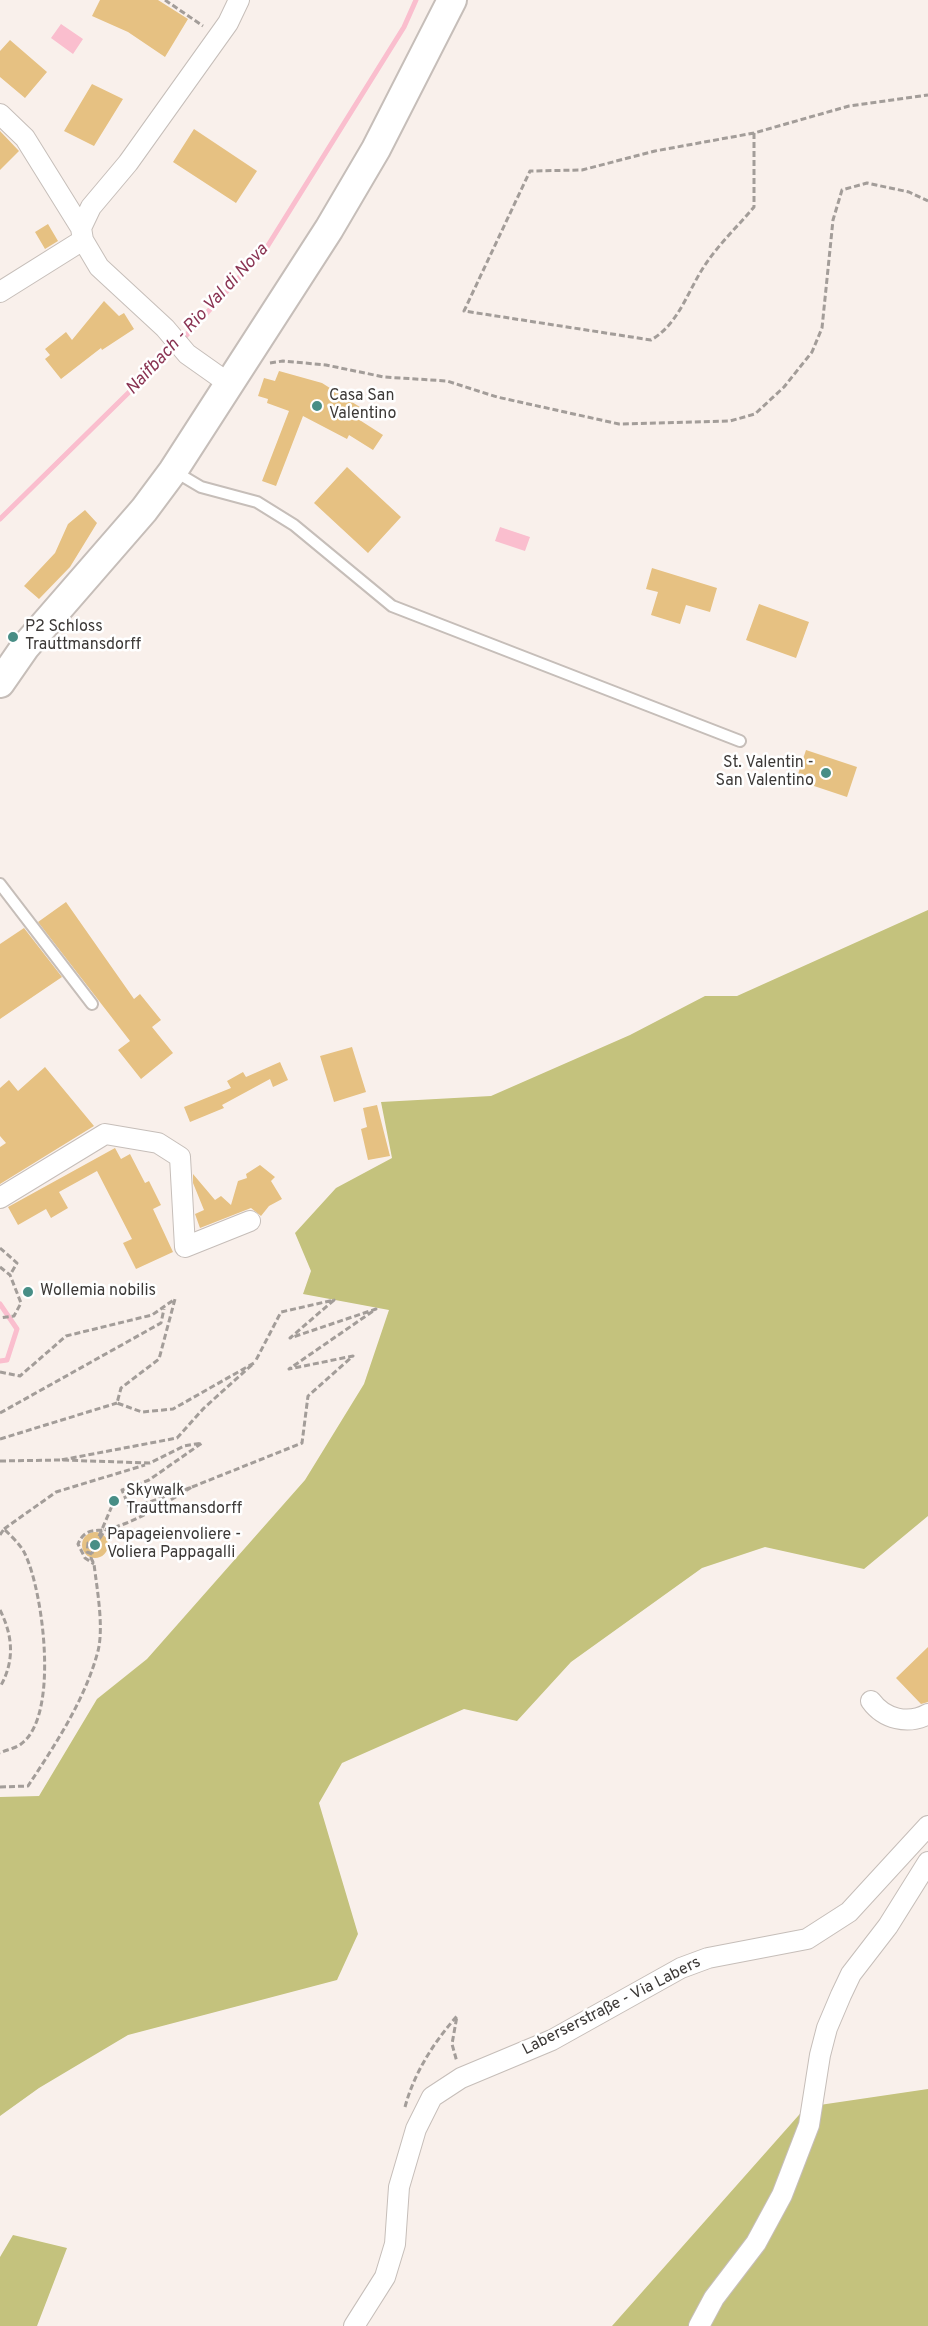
<!DOCTYPE html>
<meta charset="utf-8">
<style>
body{margin:0}
canvas{display:block;background:#f9f0eb}
</style>
<canvas width="928" height="2326"></canvas>
<script>
const ctx = document.querySelector('canvas').getContext('2d');
ctx.lineJoin = 'round';
function fill(path, color) {
  ctx.fillStyle = color;
  ctx.fill(path, 'evenodd');
}
function strokePath(path, color, width, dash) {
  ctx.strokeStyle = color;
  ctx.lineWidth = width;
  ctx.lineCap = dash ? 'butt' : 'round';
  ctx.setLineDash(dash || []);
  ctx.stroke(path);
}
function write(font, color, halo, rows, align = 'center') {
  ctx.font = font + ' Overpass,sans-serif';
  ctx.lineWidth = 5;
  ctx.setLineDash([]);
  ctx.textBaseline = 'middle';
  ctx.strokeStyle = halo;
  ctx.fillStyle = color;
  for (const [text, x, y, turn = 0] of rows) {
    ctx.save();
    ctx.translate(x, y);
    ctx.rotate((+turn || 0) * Math.PI / 180);
    ctx.textAlign = isNaN(turn) ? turn : align;
    if (halo) ctx.strokeText(text, 0, 0);
    ctx.fillText(text, 0, 0);
    ctx.restore();
  }
}
fill(new Path2D(`
 M928 910V1516L864 1569 765 1547 702 1568 571 1662 517 1721 464 1709 342 1763 319 1803 358 1934 337 1980 128 2035 39 2088 0 2116V1797L39 1796 97 1699 147 1659 305 1480 364 1384 389 1310 303 1294 311 1271 295 1233 336 1188 392 1158 381 1102 491 1096 630 1035 705 996H737Z
 M928 2089V2326H612L806 2107Z
 M13 2235 67 2248 37 2326H0V2257Z`), '#c4c27d');
fill(new Path2D(`
 M61 24 83 39 73 54 51 38Z
 M500 527 530 537 525 551 495 541Z`), '#fabece');
strokePath(new Path2D(`
 M182 340 267 247 404 27 416 0
 M0 519 175 347
 M0 1304 17 1329 7 1360 0 1361`), '#fabece', 5);
fill(new Path2D(`
 M100 0H158L188 19 165 57 128 32 92 16Z
 M10 40 47 72 25 98 0 77V51Z
 M92 84 123 99 94 146 64 131Z
 M194 129 257 171 236 203 173 162Z
 M0 131 19 151 0 170Z
 M48 224 58 241 45 249 35 232Z
 M104 301 119 316 124 313 134 329 102 350 101 348 61 379 45 359 50 355 45 349 66 332 72 340Z
 M279 371 322 383 363 409 358 419 383 435 373 450 349 435 347 439 303 416 276 486 262 481 289 411 267 403 268 399 258 396 264 378 275 381Z
 M347 467 401 517 368 553 314 503Z
 M85 510 97 523 70 567 39 599 24 586 55 553 68 524Z
 M652 568 717 588 710 612 686 605 680 624 651 615 658 592 646 589Z
 M759 604 809 622 796 658 746 640Z
 M806 750 857 767 847 797 796 780Z
 M66 902 134 999 140 994 161 1020 152 1027 173 1053 141 1079 118 1050 130 1041 38 922Z
 M24 928 62 977 0 1019V944Z
 M352 1047 366 1092 334 1102 320 1056Z
 M280 1062 288 1080 273 1087 270 1079 222 1105 224 1108 190 1122 184 1107 231 1088 227 1081 243 1072 246 1077Z
 M45 1067 94 1126 0 1184V1147L6 1143 0 1136V1088L9 1080 18 1091Z
 M377 1105 390 1156 368 1160 361 1129 367 1127 363 1108Z
 M115 1148 121 1159 130 1154 145 1183 149 1181 161 1205 153 1209 173 1252 136 1269 123 1243 132 1239 97 1171 59 1192 68 1208 51 1218 46 1209 18 1225 8 1207Z
 M260 1165 275 1177 271 1181 282 1199 269 1206 261 1216 251 1208 200 1228 195 1214 204 1210 193 1183V1174L215 1200 221 1196 231 1205 238 1181 247 1178 246 1174Z
 M82 1545a13 13 0 1 1 26 0a13 13 0 1 1-26 0Z
 M928 1647V1702L921 1704 896 1678Z`), '#e6c182');
const lane = new Path2D(`
 M174 471 201 487 257 502 294 525 392 606 740 741
 M0 884 92 1004`);
const street = new Path2D(`
 M0 114 25 138 81 228 83 240 99 267 165 328 187 354 228 383
 M81 228 91 207 128 163 228 23 239 0
 M0 292 83 240
 M0 1198 105 1134 158 1143 180 1157 185 1247 250 1221
 M871 1701C884 1719 908 1725 928 1714
 M354 2326 385 2277 395 2244 399 2187 416 2129 432 2097 461 2078 552 2040 681 1968 708 1958 807 1939 849 1912 928 1826
 M699 2326 714 2298 756 2243 782 2195 809 2125 820 2055 827 2028 841 1995 851 1974 888 1926 928 1862`);
const secondary = new Path2D(`
 M0 683 25 647 144 510 173 471 329 229 376 149 452 0`);
strokePath(lane, '#c6beb9', 14);
strokePath(street, '#c6beb9', 22);
strokePath(secondary, '#c6beb9', 32);
strokePath(new Path2D(`
 M165 0 203 26
 M754 133V207C738 226 719 244 705 265 688 290 679 324 651 340L464 311 530 171 582 170 655 151 754 133 849 106 928 95
 M270 363 283 361 326 365 384 377 447 381 497 397 619 424 730 421 755 414 784 387 812 352 822 328 833 220 842 190 867 183 909 192 928 201
 M0 1248 17 1263 10 1275
 M0 1267 10 1275 21 1303 14 1316 0 1318
 M0 1372 20 1376 66 1336 152 1315 175 1299 159 1359 121 1388 117 1403 142 1412 173 1409 254 1363 204 1408 177 1438 61 1460 150 1463 184 1446 202 1443 149 1480 122 1490 130 1509 192 1487C167 1502 140 1520 112 1528 95 1533 86 1526 78 1544L85 1558 94 1564
 M0 1413 161 1323 164 1309
 M0 1439 117 1403
 M0 1461 61 1460
 M192 1487 302 1443 308 1396 353 1356 289 1369 376 1309 290 1338 334 1300 281 1312 255 1362
 M4 1529 56 1492 145 1465
 M0 1535 4 1529C11 1536 21 1545 25 1554 43 1591 60 1716 21 1744 16 1748 6 1750 0 1753
 M92 1554 87 1552 88 1543 100 1538 105 1530
 M0 1610C13 1636 15 1661 0 1687
 M0 1787 28 1786C55 1745 85 1700 98 1651 104 1627 97 1589 94 1564L91 1558 92 1553
 M405 2107C414 2073 434 2042 457 2016L452 2044 457 2062`), '#a39d99', 3, [6, 3]);
strokePath(lane, '#fff', 10);
strokePath(street, '#fff', 20);
strokePath(secondary, '#fff', 28);
strokePath(new Path2D(`
 M92 1553 114 1501`), '#a39d99', 3, [6, 3]);
for (const [x, y, r, color] of [
 [317,406,6,"#488e86"],
 [13,637,6,"#488e86"],
 [826,773,6,"#488e86"],
 [28,1292,6,"#488e86"],
 [114,1501,6,"#488e86"],
 [95,1545,6,"#488e86"]
]) {
  const dot = new Path2D();
  dot.arc(x, y, r, 0, 2 * Math.PI);
  ctx.fillStyle = color;
  ctx.fill(dot);
  strokePath(dot, '#fff', 2);
}
write('16px', '#3c3937', '#fff', [
 ["Casa San",329,397],
 ["Valentino",329,415],
 ["P2 Schloss",25,628],
 ["Trauttmansdorff",25,646],
 ["St. Valentin -",814,764,"right"],
 ["San Valentino",814,782,"right"],
 ["Wollemia nobilis",40,1292],
 ["Skywalk",126,1492],
 ["Trauttmansdorff",126,1510],
 ["Papageienvoliere -",107,1536],
 ["Voliera Pappagalli",107,1554]
], 'left');
write('16px', '#3c3937', '#fff', [
 ["Laberserstraße - Via Labers",612,2007,-27]
]);
write('italic 18px', '#8a3453', '#fff', [
 ["Naifbach - Rio Val di Nova",198,320,-47]
]);
</script>
